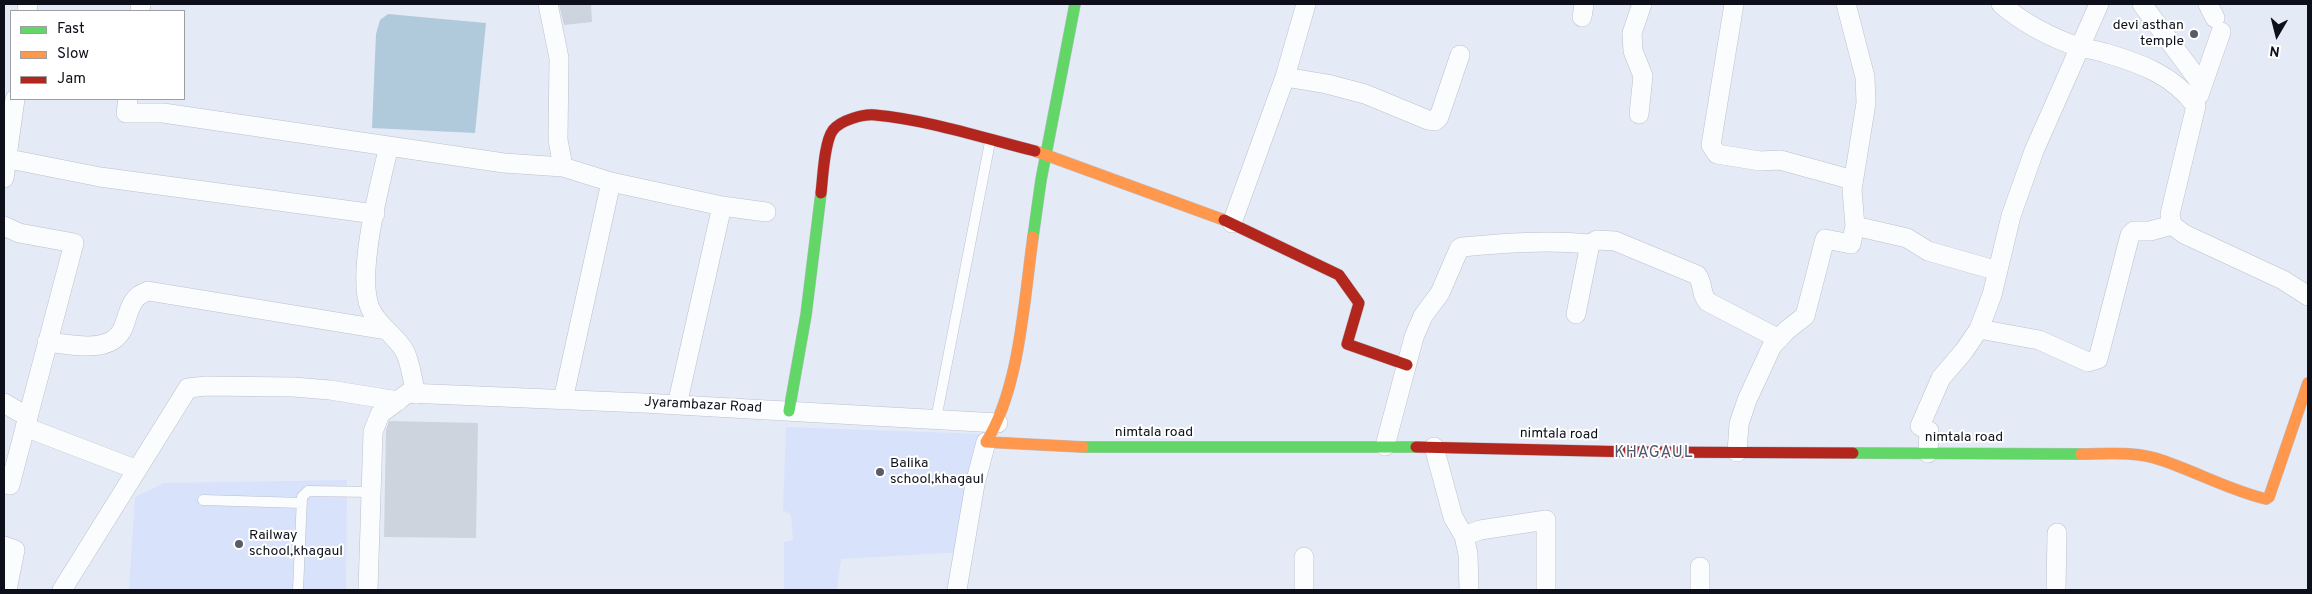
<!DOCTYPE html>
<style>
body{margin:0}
#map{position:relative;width:2312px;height:594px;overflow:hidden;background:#e5eaf7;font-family:Overpass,sans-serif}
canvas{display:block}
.frame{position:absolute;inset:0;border:5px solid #0d101a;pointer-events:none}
.legend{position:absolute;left:10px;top:10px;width:175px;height:90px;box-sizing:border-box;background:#fff;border:1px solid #9e9fa3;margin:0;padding:6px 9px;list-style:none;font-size:15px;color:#0d101a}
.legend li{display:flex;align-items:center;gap:10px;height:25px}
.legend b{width:25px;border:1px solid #9e9fa3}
.north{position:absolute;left:2252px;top:10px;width:50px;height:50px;-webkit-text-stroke:4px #fff;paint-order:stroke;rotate:188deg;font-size:14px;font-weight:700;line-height:20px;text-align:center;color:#0d101a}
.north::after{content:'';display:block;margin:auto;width:18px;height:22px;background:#0d101a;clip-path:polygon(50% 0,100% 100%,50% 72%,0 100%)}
</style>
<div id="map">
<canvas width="2312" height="594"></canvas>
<div class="frame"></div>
<ul class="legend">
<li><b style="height:6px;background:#63d668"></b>Fast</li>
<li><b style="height:6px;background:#ff974d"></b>Slow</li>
<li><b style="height:6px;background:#b3261e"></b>Jam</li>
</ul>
<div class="north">N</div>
</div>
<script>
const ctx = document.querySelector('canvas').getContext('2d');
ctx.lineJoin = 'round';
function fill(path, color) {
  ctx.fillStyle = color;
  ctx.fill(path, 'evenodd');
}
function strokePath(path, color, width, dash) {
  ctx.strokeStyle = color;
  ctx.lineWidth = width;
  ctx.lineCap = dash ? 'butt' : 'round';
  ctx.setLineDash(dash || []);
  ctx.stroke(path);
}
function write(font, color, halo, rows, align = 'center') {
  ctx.font = font + ' Overpass,sans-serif';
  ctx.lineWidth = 4;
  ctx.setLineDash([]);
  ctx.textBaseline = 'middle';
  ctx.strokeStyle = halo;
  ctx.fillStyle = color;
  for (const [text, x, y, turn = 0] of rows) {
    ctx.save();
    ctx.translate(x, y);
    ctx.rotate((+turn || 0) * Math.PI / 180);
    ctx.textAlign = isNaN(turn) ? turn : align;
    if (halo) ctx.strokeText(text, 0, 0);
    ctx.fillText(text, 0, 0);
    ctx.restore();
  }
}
fill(new Path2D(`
 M786 427 982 434 964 552 841 559 837 590H784V542L793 540 791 515 783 510Z
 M347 480 346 590H129L135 497 164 483Z`), '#d8e2fb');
fill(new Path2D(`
 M388 14 486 23 475 133 372 128 376 34 380 20Z`), '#b0cadb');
fill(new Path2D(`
 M559 4H591L592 22 564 25Z
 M389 421 478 423 476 538 384 537 386 430Z`), '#ced4de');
const lane = new Path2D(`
 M936 419 990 142
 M203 500 302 503
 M298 590 302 497 308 491 371 492`);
const street = new Path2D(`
 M548 4 559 58 558 140 563 167 611 182 563 400
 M1734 4 1711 145 1717 154 1760 161 1780 160 1853 180
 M2001 4C2023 23 2050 37 2078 47 2087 49 2096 50 2105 53 2140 63 2173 75 2196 106L2170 214 2172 225 2184 234 2283 280 2308 296
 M2142 4 2202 85
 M2208 4 2215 18
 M27 11 28 4
 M140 11 141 4
 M1582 17 1584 4
 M1285 77 1327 84 1365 94 1428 120 1435 121 1439 117 1460 55
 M2199 95 2221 32
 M128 99 126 113H163L504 163 563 167
 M1639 114 1643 76 1633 51 1632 33 1642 4
 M389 146C380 184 356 274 370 308 377 325 394 334 404 350 411 362 412 380 416 394
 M4 158 100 177 375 214
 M4 178 15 99
 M611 182 722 206
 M1232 223 1285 77 1306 4
 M4 226 19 233 74 243 10 485 4 483
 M1855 226 1907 238 1928 251 1998 271
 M1576 314 1590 244 1597 240 1615 241 1697 275C1704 284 1700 294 1708 302L1779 339
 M1979 329 2039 340 2088 362 2098 359 2130 235 2134 231H2150L2172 225
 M47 342C67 344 96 351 113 340 132 328 122 299 148 291L386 330
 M4 403 28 417
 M677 405 722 206 766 212
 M25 427 135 469
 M1385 446 1414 337 1423 316 1440 293 1459 249 1462 247C1505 243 1547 240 1590 244
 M1434 447 1453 517 1464 536 1468 554 1469 590
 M1737 452 1739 424 1747 400 1772 346 1787 330 1805 316 1825 239 1851 244 1855 226 1852 190 1866 103 1865 77 1846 4
 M1928 453 1929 431 1920 426 1941 378 1964 351 1979 329 1992 295 2011 216 2034 151 2099 4
 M1464 536 1480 530 1546 520V590
 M4 546 15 550 7 590
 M62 590 188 388 206 386 293 387 330 390 398 401
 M368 590 373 432 380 414 408 393 643 403 998 423
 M957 590 975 484 986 442
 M1304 590V557
 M1700 590V567
 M2056 590 2057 533`);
const fast = new Path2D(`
 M1033 237 1041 180 1075 4
 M789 411 806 315 821 193
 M1083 447H1416
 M1853 453 2081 454`);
const slow = new Path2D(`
 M1035 151 1224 220
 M1033 237C1024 300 1020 388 986 442L1083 447
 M2081 454C2107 454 2136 451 2161 460 2197 472 2229 490 2266 499L2269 497 2308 383`);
const jam = new Path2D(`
 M821 193C823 177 824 142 833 130 841 120 863 114 875 115 929 120 983 138 1035 151
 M1224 220 1339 275 1359 303 1347 344 1407 365
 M1416 447 1636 452 1853 453`);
strokePath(lane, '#bbc0ca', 11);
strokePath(street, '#bbc0ca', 20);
strokePath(fast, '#bbc0ca', 12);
strokePath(slow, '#bbc0ca', 12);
strokePath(jam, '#bbc0ca', 12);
strokePath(lane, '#fbfcfe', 10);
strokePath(street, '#fbfcfe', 19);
strokePath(fast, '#63d668', 11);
strokePath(slow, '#ff974d', 11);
strokePath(jam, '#b3261e', 11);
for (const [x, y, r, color] of [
 [2194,34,5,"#595c67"],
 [880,472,5,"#595c67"],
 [239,544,5,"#595c67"]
]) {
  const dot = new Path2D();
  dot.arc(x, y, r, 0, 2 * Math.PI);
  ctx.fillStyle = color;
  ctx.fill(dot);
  strokePath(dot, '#fff', 2);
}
write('14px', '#0d101a', '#fff', [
 ["devi asthan",2184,26,"right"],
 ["temple",2184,42,"right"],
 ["Balika",890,464],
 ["school,khagaul",890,480],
 ["Railway",249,536],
 ["school,khagaul",249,552]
], 'left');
write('14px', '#0d101a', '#fff', [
 ["Jyarambazar Road",703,406,3],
 ["nimtala road",1154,433],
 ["nimtala road",1559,435,1],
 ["nimtala road",1964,438]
]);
ctx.letterSpacing = '1px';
write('16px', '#4e576f', '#fff', [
 ["KHAGAUL",1654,454]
]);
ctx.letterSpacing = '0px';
</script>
